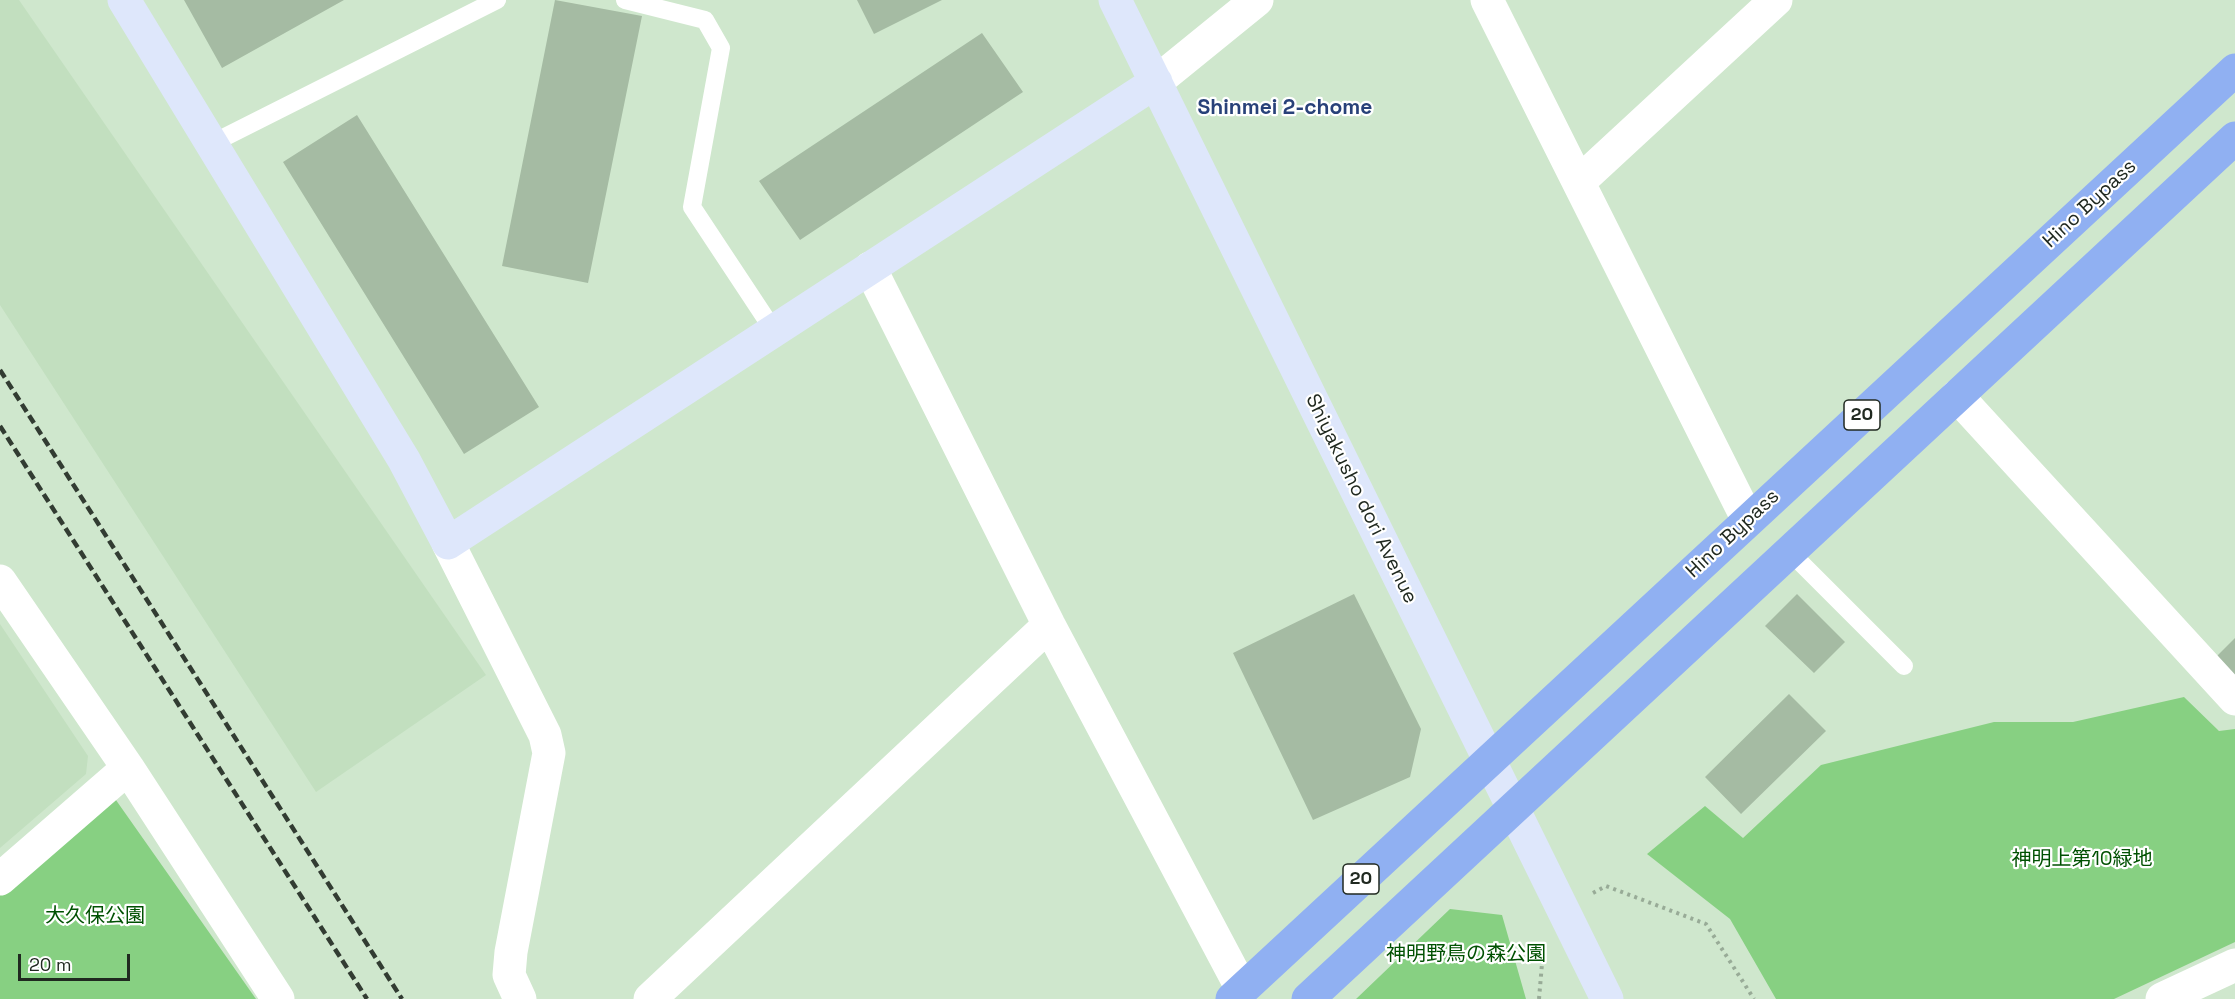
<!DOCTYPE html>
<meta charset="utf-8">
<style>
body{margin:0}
#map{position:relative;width:2235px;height:999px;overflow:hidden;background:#cfe7cd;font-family:"Space Grotesk",sans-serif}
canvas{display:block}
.scale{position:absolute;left:18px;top:954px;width:112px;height:27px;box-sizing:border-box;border:3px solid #202920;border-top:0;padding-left:8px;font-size:18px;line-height:21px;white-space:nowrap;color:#202920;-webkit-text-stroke:4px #fff;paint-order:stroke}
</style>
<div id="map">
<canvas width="2235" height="999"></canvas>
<div class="scale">20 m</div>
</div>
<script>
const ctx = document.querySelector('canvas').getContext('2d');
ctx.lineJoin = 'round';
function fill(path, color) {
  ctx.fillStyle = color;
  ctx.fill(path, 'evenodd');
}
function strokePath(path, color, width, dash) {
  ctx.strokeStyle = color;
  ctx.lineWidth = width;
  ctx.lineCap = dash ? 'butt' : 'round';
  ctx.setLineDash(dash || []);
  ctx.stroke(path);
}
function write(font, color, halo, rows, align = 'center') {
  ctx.font = font + ' "Space Grotesk","Noto Sans JP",sans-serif';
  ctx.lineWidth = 4.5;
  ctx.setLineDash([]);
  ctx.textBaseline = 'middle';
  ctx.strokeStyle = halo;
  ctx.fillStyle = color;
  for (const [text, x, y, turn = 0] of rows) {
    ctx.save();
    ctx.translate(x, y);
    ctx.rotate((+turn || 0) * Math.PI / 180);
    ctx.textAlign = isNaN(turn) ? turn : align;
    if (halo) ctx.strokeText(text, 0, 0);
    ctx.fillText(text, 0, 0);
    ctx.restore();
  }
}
fill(new Path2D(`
 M0 0H19L486 675 316 792 0 305Z
 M0 624 88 756 86 774 0 848Z`), '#c2dfbf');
fill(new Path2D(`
 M2184 697 2219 731 2235 729V942L2114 999H1776L1730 919 1647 854 1705 806 1743 838 1821 765 1994 722H2073Z
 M111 793 256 999H0V890Z
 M1450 909 1502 915 1526 999H1356Z`), '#87d082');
fill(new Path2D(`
 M184 0H344L222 68Z
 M555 0 642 16 588 283 502 266Z
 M857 0H942L874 34Z
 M982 33 1023 92 800 240 759 181Z
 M357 115 539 407 464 454 283 162Z
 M1354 594 1421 729 1410 777 1313 820 1233 653Z
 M1797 594 1845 642 1814 673 1765 626Z
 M2235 638V697L2207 666Z
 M1789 694 1826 731 1741 814 1705 777Z`), '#a5bba3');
strokePath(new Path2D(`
 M1593 893 1606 886 1706 924 1754 999
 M1539 999 1543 952`), '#98ab97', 4, [3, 4.5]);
strokePath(new Path2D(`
 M625 0 705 20 721 48 692 207 774 331
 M213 143 497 0
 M1790 552 1904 666`), '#fff', 18);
strokePath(new Path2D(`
 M1487 0 1748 520
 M1156 82 1257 0
 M1579 182 1776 0
 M870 268 1049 625 1242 989
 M1957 396 2235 699
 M448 543 545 735 549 753 511 952 509 975 520 999
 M0 581 128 768 278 999
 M0 879 128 768
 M650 999 1049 625
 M2162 999 2235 965`), '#fff', 33);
strokePath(new Path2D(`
 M124 0 404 460 448 543 1156 82
 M1115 0 1607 999`), '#dee7fb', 33);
strokePath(new Path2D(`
 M1232 999 2235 70
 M1308 999 2235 138`), '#90b0f2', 33);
strokePath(new Path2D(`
 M0 370 402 999
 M0 426 367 999`), '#323c32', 4.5, [9, 4.5]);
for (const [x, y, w] of [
 [1862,415,36],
 [1361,879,36]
]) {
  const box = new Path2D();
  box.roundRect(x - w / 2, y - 15, w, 30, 4.5);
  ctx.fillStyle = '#fff';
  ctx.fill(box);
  strokePath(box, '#202920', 1.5);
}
write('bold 18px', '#202920', null, [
 ["20",1862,415],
 ["20",1361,879]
]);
write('20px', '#202920', '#fff', [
 ["Hino Bypass",2090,204,-43],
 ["Shiyakusho dori Avenue",1361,499,64],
 ["Hino Bypass",1733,534,-43]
]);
write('20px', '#005102', '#fff', [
 ["神明上第10緑地",2082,860],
 ["大久保公園",95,917],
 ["神明野鳥の森公園",1466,955]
]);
write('bold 21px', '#284179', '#fff', [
 ["Shinmei 2-chome",1285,108]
]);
</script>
